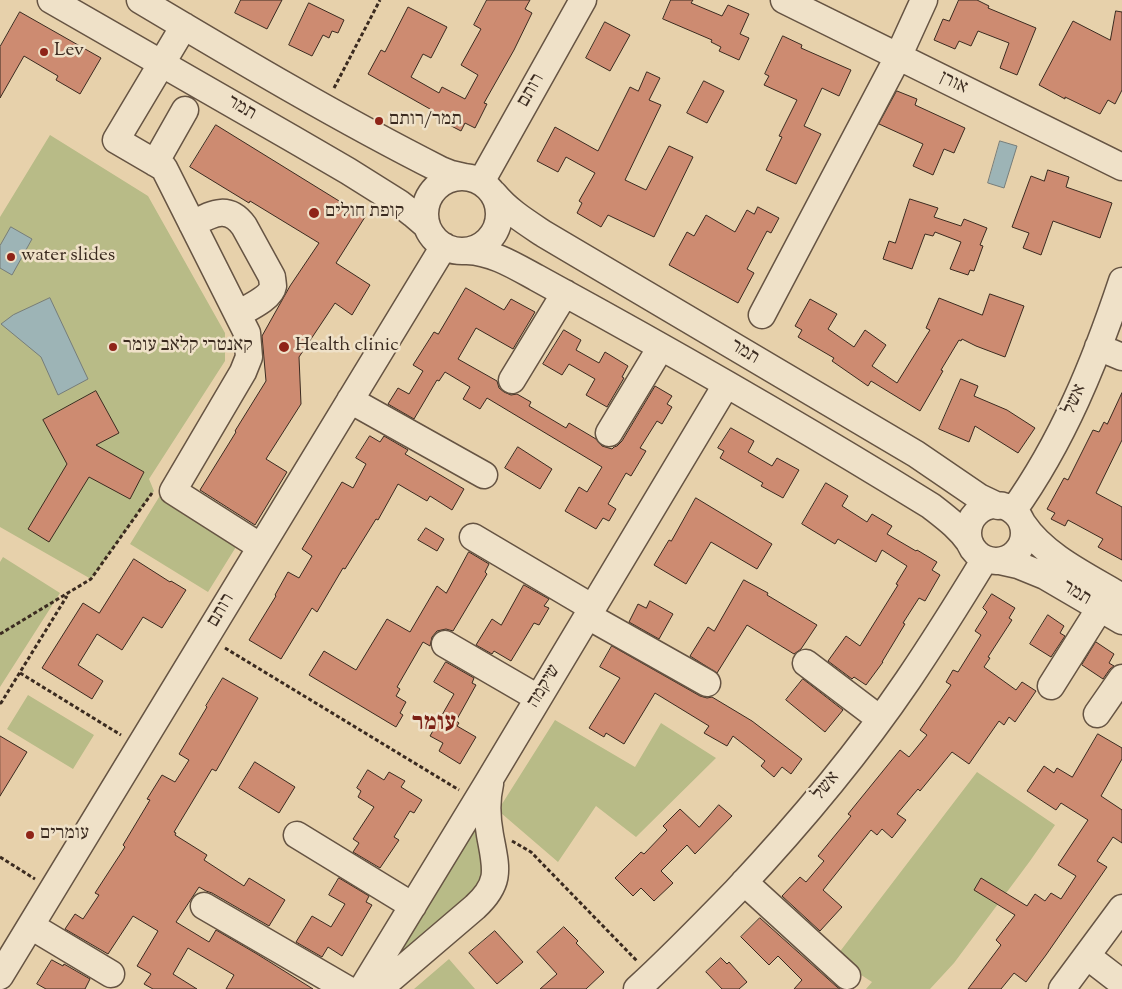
<!DOCTYPE html>
<meta charset="utf-8">
<style>
body{margin:0}
canvas{display:block;background:#e7d1ab}
</style>
<canvas width="1122" height="989"></canvas>
<script>
const ctx = document.querySelector('canvas').getContext('2d');
ctx.lineJoin = 'round';
function fill(path, color) {
  ctx.fillStyle = color;
  ctx.fill(path, 'evenodd');
}
function strokePath(path, color, width, dash) {
  ctx.strokeStyle = color;
  ctx.lineWidth = width;
  ctx.lineCap = dash ? 'butt' : 'round';
  ctx.setLineDash(dash || []);
  ctx.stroke(path);
}
function write(font, color, halo, rows, align = 'center') {
  ctx.font = font + ' "Sorts Mill Goudy","Frank Ruhl Libre",serif';
  ctx.lineWidth = 5;
  ctx.setLineDash([]);
  ctx.textBaseline = 'middle';
  ctx.strokeStyle = halo;
  ctx.fillStyle = color;
  for (const [text, x, y, turn = 0] of rows) {
    ctx.save();
    ctx.translate(x, y);
    ctx.rotate((+turn || 0) * Math.PI / 180);
    ctx.textAlign = isNaN(turn) ? turn : align;
    if (halo) ctx.strokeText(text, 0, 0);
    ctx.fillText(text, 0, 0);
    ctx.restore();
  }
}
fill(new Path2D(`
 M50 135 148 196 225 333V361L149 479 154 491 91 579 0 527V217Z
 M161 494 239 542 208 592 130 544Z
 M3 557 60 593 0 687V562Z
 M28 695 94 735 73 769 7 729Z
 M555 720 635 767 661 723 716 758 636 837 596 806 558 862 501 813 502 804Z
 M977 772 1055 825 1030 861 954 963 930 989H866L872 982 835 958Z
 M481 814 487 859 474 900 375 984Z
 M449 959 475 989H414Z`), '#b8bb87');
const water = new Path2D(`
 M1000 141 1017 146 1004 188 988 183Z
 M11 227 32 239 12 275 0 268V246Z
 M50 298 88 379 58 395 41 357 1 324 13 315Z`);
fill(water, '#9db4b6');
strokePath(water, '#767d7a', 1);
const building = new Path2D(`
 M241 0H282L267 29 235 13Z
 M487 0H530L525 9 532 13 514 50 484 103 487 104 475 128 465 123 461 131 428 114 430 109 368 74 381 50 385 52 408 7 447 27 431 58 423 54 411 77 439 93 442 87 465 99 478 75 461 65 481 29 474 25Z
 M671 0H693L691 3 722 16 728 5 749 14 740 34 749 38 739 60 719 51 721 47 711 42 712 40 663 19Z
 M959 0H977L989 6 988 8 1036 28 1017 75 1000 68 1009 43 978 31 971 46 959 41 955 49 934 40 943 19 949 21Z
 M309 3 344 20 338 33 332 31 329 38 323 35 312 56 289 45Z
 M1116 11 1122 12V90L1115 104 1108 100 1100 114 1065 97V99L1039 85 1073 21 1110 40Z
 M20 12 101 58 80 94 56 80 58 76 24 56 0 98V47Z
 M605 22 630 35 610 71 586 58Z
 M783 36 802 45 801 48 851 70 839 96 822 88 804 126 821 134 796 184 766 170 782 137 779 136 797 100 764 85 769 76 765 74Z
 M647 72 660 78 649 100 661 105 625 180 646 190 669 146 693 157 654 237 608 215 601 227 577 213 582 203 579 201 595 173 566 157 558 172 537 161 555 127 598 151 630 87 638 91Z
 M704 81 724 91 707 123 687 113Z
 M897 91 917 99 915 105 965 128 954 153 944 149 933 175 913 166 923 144 879 124Z
 M216 125 365 217 336 263 370 285 352 315 335 303 299 357 301 404 266 459 287 472 255 525 200 490 236 432 235 431 266 381 262 336 290 286 319 243 250 201 249 203 190 167Z
 M1048 170 1069 177 1066 187 1112 203 1100 238 1053 221 1041 255 1023 248 1029 233 1012 227 1031 176 1044 181Z
 M910 199 938 208 934 217 961 226 964 219 987 228 980 245 983 246 974 271 970 270 968 275 950 269 961 242 935 232 933 236 925 234 912 269 883 259 889 241 895 243Z
 M758 207 779 218 771 233 767 231 747 269 754 273 738 303 669 265 687 232 694 236 706 215 735 232 747 210 754 214Z
 M466 288 504 310 511 299 535 312 513 349 476 328 458 359 497 381 499 388 504 392 511 395 517 394 531 402 529 406 566 428 569 423 596 439 602 446 612 449 614 447 617 446 622 441 655 386 672 396 667 404 672 407 662 424 657 421 640 448 646 451 631 476 626 473 608 504 616 509 609 521 603 518 596 529 565 511 579 487 587 492 602 467 487 398 480 409 463 399 470 387 445 372 439 381 437 380 414 419 388 404 398 388 409 394 423 371 413 365 434 332 438 334Z
 M990 294 1024 306 1005 357 976 346 962 339 961 341 959 340 941 370 943 371 920 411 871 381 868 386 832 361 834 358 798 337 802 330 795 326 810 299 837 314 828 329 854 347 865 330 886 345 872 366 897 383 930 330 926 328 939 298 982 315Z
 M564 330 581 340 576 350 599 363 605 352 628 366 622 377 624 378 607 407 586 395 595 379 569 364 562 375 543 364Z
 M961 379 978 386 974 396 1007 410 1035 428 1018 453 975 426 969 442 939 429Z
 M96 391 119 433 96 445 144 472 130 499 89 477 49 542 28 529 67 464 43 420Z
 M1122 393V440L1096 493 1122 507V560L1098 547 1103 539 1068 520 1065 526 1051 519 1055 513 1047 509 1064 478 1068 480 1093 430 1099 432 1104 422 1107 424Z
 M731 428 754 441 748 452 772 466 777 458 799 470 783 498 761 486 763 483 720 458 724 451 718 448Z
 M370 436 380 442 384 436 408 450 405 454 464 489 452 510 430 496 427 501 398 484 378 520 376 519 345 569 343 568 317 612 312 608 281 659 249 640 276 596 275 595 288 572 299 578 312 556 302 549 342 482 353 488 366 464 356 458Z
 M518 447 552 469 540 489 505 468Z
 M826 483 848 496 842 506 867 522 872 514 892 526 887 534 916 551 917 550 937 562 932 570 940 575 925 601 919 598 903 623 905 624 882 662H883L866 685 854 677 852 679 828 661 846 636 860 646 898 585 896 584 907 566 882 550 876 562 838 539 835 544 802 524Z
 M696 498 772 544 757 569 711 542 686 584 654 565 669 540 671 541Z
 M426 528 444 539 437 551 418 540Z
 M469 552 489 564 485 572 487 574 453 631 446 629 437 631 432 637 430 646 423 642 397 687 400 689 396 696 406 702 400 713 403 715 396 727 309 675 324 651 356 670 387 619 410 632 437 586 446 593Z
 M134 559 170 582 171 581 186 590 162 628 143 617 122 650 97 634 78 665 103 681 92 699 42 668 83 603 99 613Z
 M744 580 768 593 767 595 817 625 801 649 794 654 747 625 717 673 690 656 708 627 714 631Z
 M524 585 549 599 544 606 549 608 539 625 534 623 511 661 494 651 492 654 476 645 492 619 501 625Z
 M992 594 1015 608 1009 618 1012 620 988 657 990 658 984 667 1016 690 1022 682 1036 691 1015 722 1009 717 1004 725 999 721 969 764 952 752 920 791 918 789 897 814 906 820 892 838 882 829 877 835 871 830 823 890 842 907 820 931 782 896 800 877 806 882 824 861 818 856 851 816 848 814 900 750 909 757 927 735 920 730 951 685 946 682 953 670 958 672 981 635 975 631 987 612 983 608Z
 M650 601 673 614 659 639 629 622 638 604 646 608Z
 M1048 615 1064 626 1060 633 1065 636 1051 657 1030 644Z
 M1096 642 1114 654 1109 663 1114 666 1110 669 1103 679 1082 665Z
 M612 646 700 696 707 698 712 697 752 721 802 759 791 774 782 767 774 777 761 766 765 761 733 736 727 746 704 733 709 726 655 693 624 744 606 733 604 737 589 728 620 678 600 667Z
 M446 662 474 678 472 683 476 685 456 721 459 723 457 726 476 737 460 764 439 751 443 743 430 736 454 694 434 682Z
 M223 678 258 698 216 771 212 769 174 832 176 833 175 835 207 855 204 860 244 886 249 878 285 900 269 926 212 893 206 891 199 887 176 922 209 942 216 930 257 954 313 989H226L234 975 188 948 173 974 197 989H153L144 984 151 974 137 966 158 931 133 916 108 954 65 929 75 914 83 919 99 895 95 893 125 847 123 845 150 800 147 799 162 775 175 782 189 760 179 754 207 707 206 706Z
 M803 679 843 710 825 732 786 700Z
 M1098 734 1122 748V759L1101 796 1122 810V843L1113 837 1097 861 1107 867 1046 955 1026 982 1014 973 1001 989H968L1001 945 996 940 1015 915 974 890 981 878 1027 906 1035 894 1045 901 1051 893 1061 899 1076 876 1058 865 1088 820 1061 803 1056 810 1027 791 1044 766 1054 773 1057 768 1072 777Z
 M0 736 27 752 0 796Z
 M255 762 295 787 279 813 239 788Z
 M368 770 384 780 389 772 405 781 401 787 422 800 414 813 410 811 394 837 399 840 380 868 353 852 359 843 353 839 374 807 358 797 361 791 357 788Z
 M719 805 732 816 695 854 687 845 661 871 673 883 654 901 641 888 633 896 615 878 641 852 644 854 667 830 663 826 680 809 699 827Z
 M339 878 369 896 366 902 372 905 342 956 328 947 322 957 296 942 312 916 331 927 345 904 329 895Z
 M760 918 837 987 840 989H794L802 980 778 956 769 965 741 937Z
 M564 927 578 941 576 943 604 972 586 989H540L557 974 537 952Z
 M495 931 523 962 497 984 469 953Z
 M721 958 727 964 729 962 747 982 739 989H722L706 972Z
 M52 960 63 966 64 964 90 979 85 989H46L37 984Z`);
fill(building, '#cd8b71');
strokePath(building, '#3b2b20', 1);
const minor = new Path2D(`
 M51 0 293 139 348 171 399 203 413 214 427 226
 M140 0C239 59 338 118 441 170L451 174 464 177
 M784 0 1122 167
 M184 26 116 140 164 168 247 333 249 357 243 372 173 491 261 547
 M155 163 185 110
 M425 214a37 37 0 1 1 74 0a37 37 0 1 1-74 0Z
 M481 182 583 0
 M494 194C508 211 526 222 544 234L916 454 979 497 998 506
 M192 224C212 214 228 204 244 226L272 277C272 278 273 285 273 286 271 298 248 308 238 314
 M467 251C493 252 515 266 537 278 557 289 577 300 597 311 709 373 821 438 931 506 945 517 959 527 970 543
 M762 315 898 57 924 0
 M1098 347 1122 357
 M512 380 565 293
 M350 400 484 475
 M609 433 661 347
 M968 533a28 28 0 1 1 56 0a28 28 0 1 1-56 0Z
 M1013 511C1063 441 1095 362 1122 281
 M1023 524C1045 557 1089 577 1122 597
 M473 537 593 608
 M1000 561 1018 565 1045 576 1122 621
 M588 616 707 683
 M445 644 538 698
 M806 663 880 719
 M1051 686 1100 608
 M1097 714 1122 678
 M297 835 413 906
 M744 882 847 976
 M204 906 347 989
 M31 926 111 974
 M1087 956 1122 983
 M0 976 444 246
 M362 989 487 784 726 385
 M379 989 475 907C502 882 496 868 490 835 487 819 486 801 490 784
 M637 989C671 958 704 924 736 891 798 825 857 755 908 680 935 640 960 600 985 559
 M1062 989 1122 908`);
strokePath(minor, '#665443', 29);
strokePath(new Path2D(`
 M334 88 380 0
 M0 634 91 579 152 493
 M225 648 459 790
 M20 673 121 735
 M0 703H1L67 596
 M512 841 531 852 637 961
 M0 857 35 879`), '#3b2b20', 3, [4, 2.5]);
strokePath(minor, '#efe1c8', 26);
for (const [x, y, r, color] of [
 [44,52,5,"#8f2418"],
 [379,121,5,"#8f2418"],
 [314,213,6,"#8f2418"],
 [11,257,5,"#8f2418"],
 [113,347,5,"#8f2418"],
 [284,347,6,"#8f2418"],
 [30,835,5,"#8f2418"]
]) {
  const dot = new Path2D();
  dot.arc(x, y, r, 0, 2 * Math.PI);
  ctx.fillStyle = color;
  ctx.fill(dot);
  strokePath(dot, '#efe1c8', 2);
}
write('19px', '#3b2b20', '#efe1c8', [
 ["Lev",54,52],
 ["תמר/רותם",389,121],
 ["קופת חולים",325,213],
 ["water slides",21,257],
 ["קאנטרי קלאב עומר",123,347],
 ["Health clinic",295,347],
 ["עומרים",40,835]
], 'left');
write('19px', '#3b2b20', '#efe1c8', [
 ["אורן",953,84,26],
 ["רותם",532,91,-60],
 ["תמר",241,109,30],
 ["תמר",744,353,31],
 ["אשל",1076,400,-66],
 ["תמר",1076,594,31],
 ["רותם",222,611,-59],
 ["שיקמה",545,687,-59],
 ["אשל",827,787,-51]
]);
write('bold 24px', '#7a1f14', '#efe1c8', [
 ["עומר",434,725]
]);
</script>
